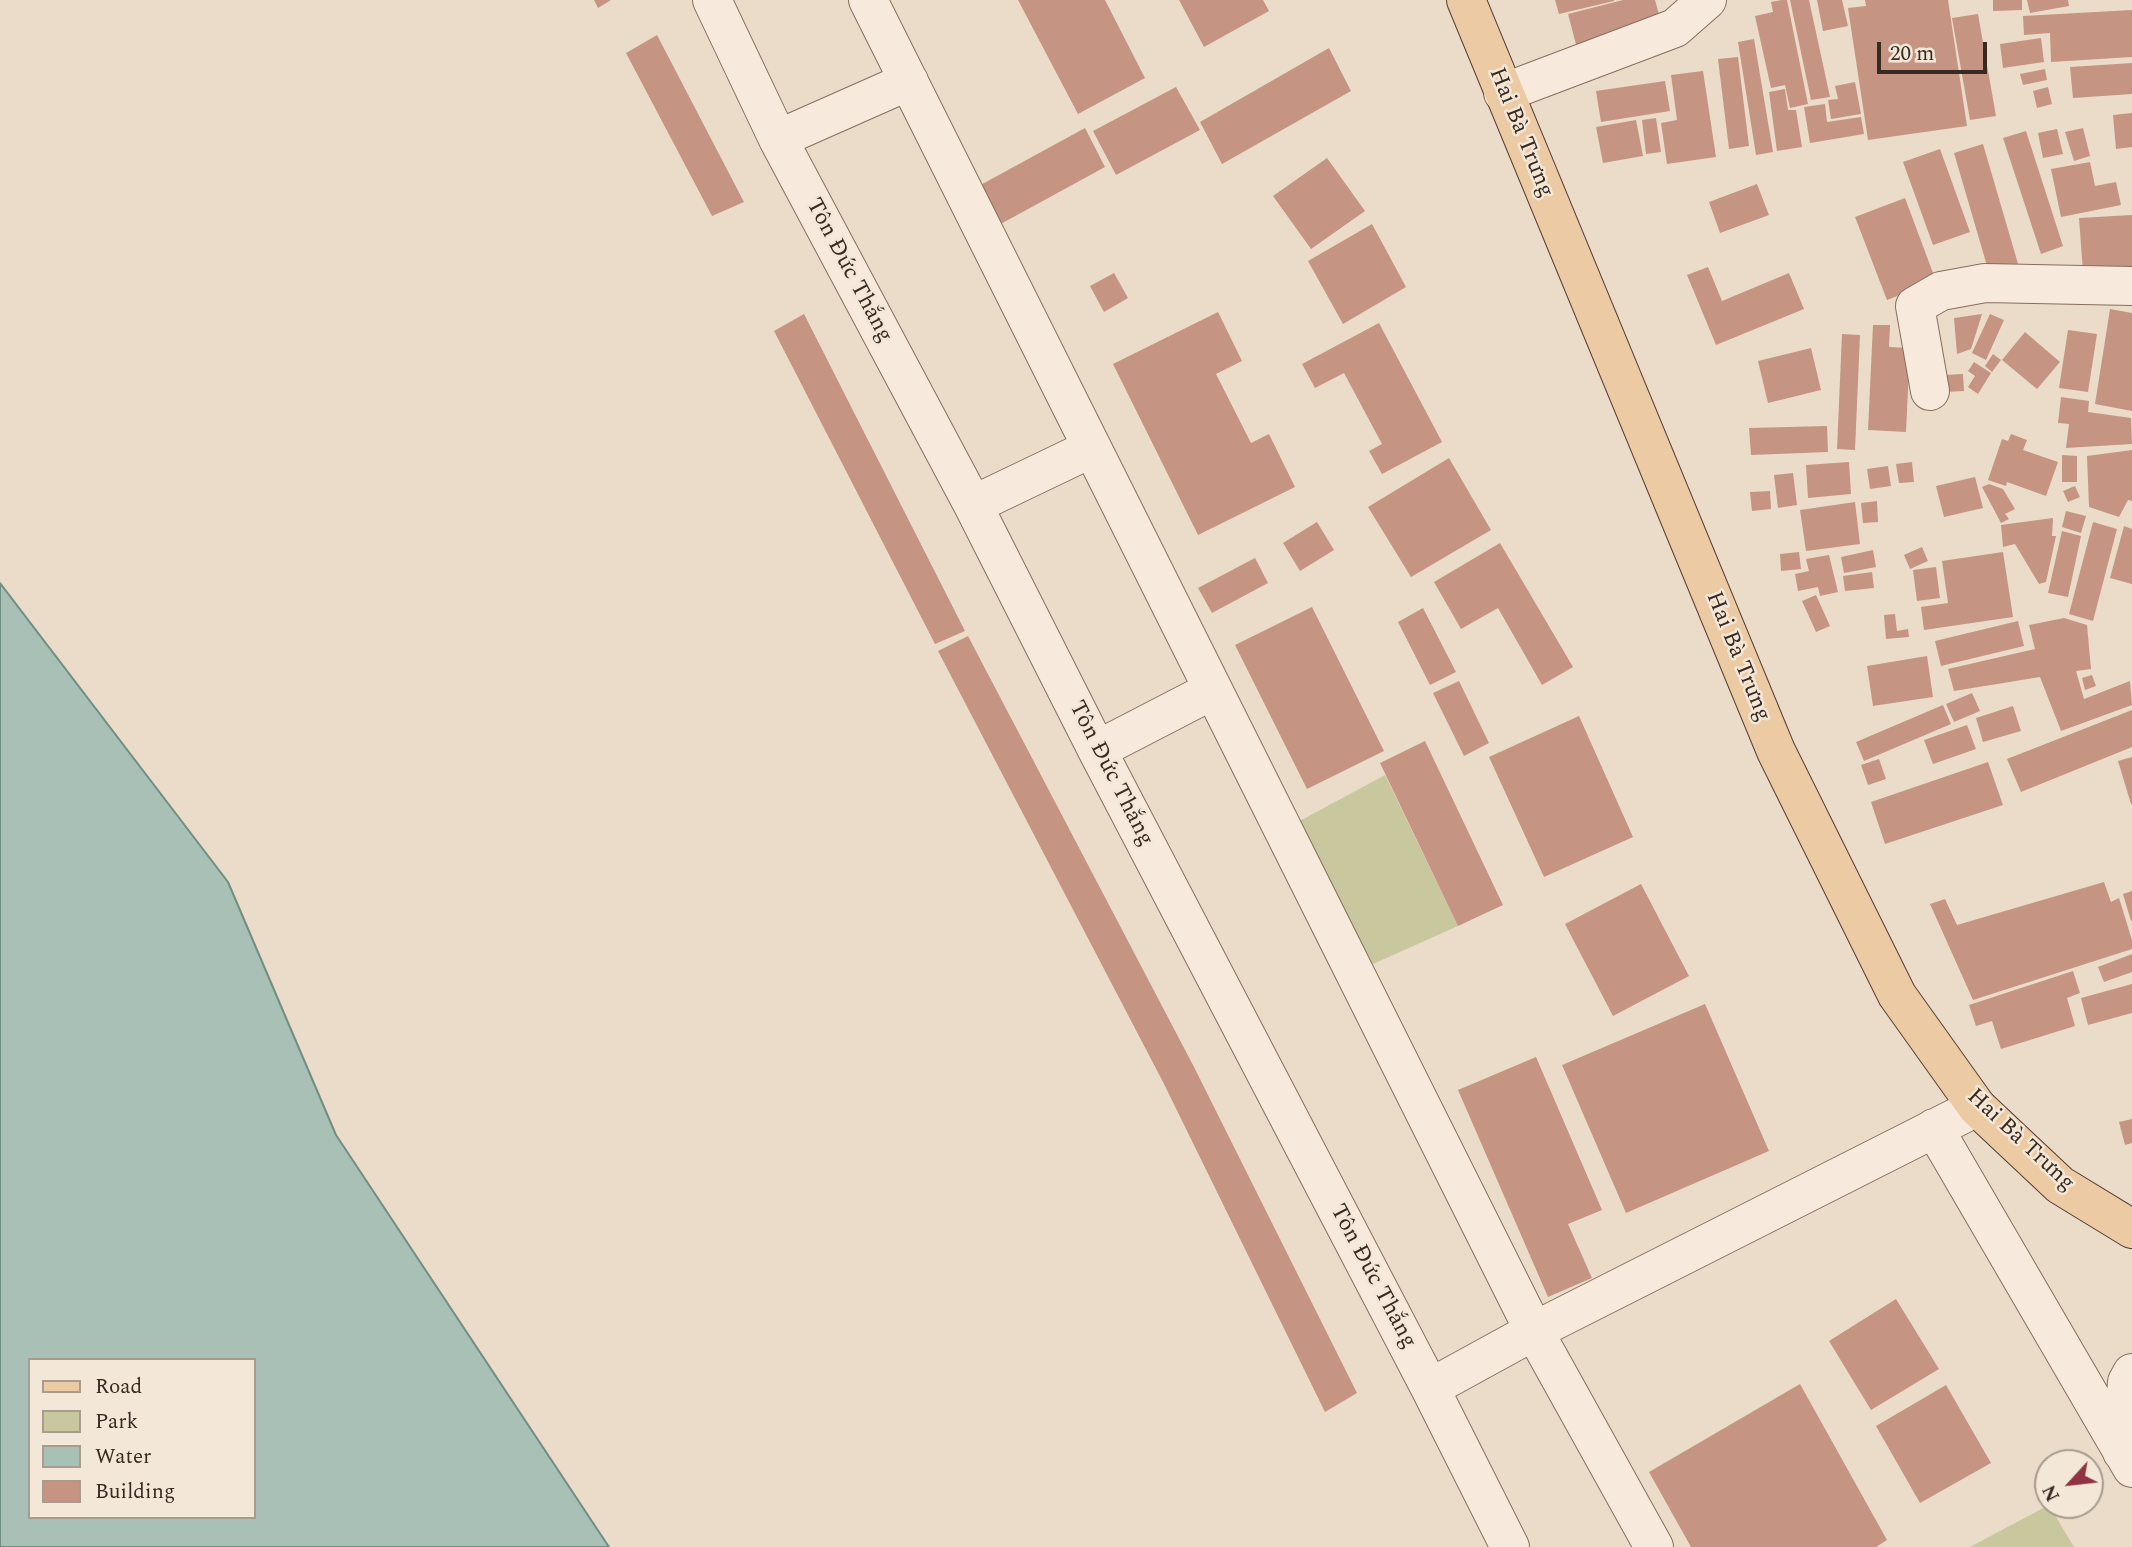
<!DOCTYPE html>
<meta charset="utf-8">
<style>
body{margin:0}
#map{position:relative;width:2132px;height:1547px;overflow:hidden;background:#ebdcc9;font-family:Spectral,serif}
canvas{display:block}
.legend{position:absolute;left:28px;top:1358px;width:228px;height:161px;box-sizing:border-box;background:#f3e7d8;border:2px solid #a89b8f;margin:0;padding:9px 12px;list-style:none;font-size:21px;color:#382921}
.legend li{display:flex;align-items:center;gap:14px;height:35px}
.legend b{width:35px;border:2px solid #a89b8f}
.north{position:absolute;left:2034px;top:1449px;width:70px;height:70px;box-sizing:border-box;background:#f3e7d8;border:2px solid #a89b8f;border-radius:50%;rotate:243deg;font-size:19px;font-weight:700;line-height:28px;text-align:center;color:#382921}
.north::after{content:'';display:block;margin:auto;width:24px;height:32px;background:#913342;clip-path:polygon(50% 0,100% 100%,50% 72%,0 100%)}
.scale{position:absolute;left:1877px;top:42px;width:110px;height:32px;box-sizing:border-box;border:4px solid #382921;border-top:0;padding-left:9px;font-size:21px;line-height:24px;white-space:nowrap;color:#382921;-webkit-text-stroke:5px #f3e7d8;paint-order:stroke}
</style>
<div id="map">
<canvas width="2132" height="1547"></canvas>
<ul class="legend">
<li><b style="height:9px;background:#ebcaa4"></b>Road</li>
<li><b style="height:19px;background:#c9c79d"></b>Park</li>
<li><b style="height:19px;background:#a9c0b6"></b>Water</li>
<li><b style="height:19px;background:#c69482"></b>Building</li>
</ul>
<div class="north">N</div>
<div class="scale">20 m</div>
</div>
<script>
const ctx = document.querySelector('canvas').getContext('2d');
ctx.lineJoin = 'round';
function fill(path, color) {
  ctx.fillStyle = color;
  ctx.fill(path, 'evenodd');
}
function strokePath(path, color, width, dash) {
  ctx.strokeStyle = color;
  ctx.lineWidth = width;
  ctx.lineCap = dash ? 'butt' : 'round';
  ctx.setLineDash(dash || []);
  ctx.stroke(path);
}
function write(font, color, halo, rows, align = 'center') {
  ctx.font = font + ' Spectral,serif';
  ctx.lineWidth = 5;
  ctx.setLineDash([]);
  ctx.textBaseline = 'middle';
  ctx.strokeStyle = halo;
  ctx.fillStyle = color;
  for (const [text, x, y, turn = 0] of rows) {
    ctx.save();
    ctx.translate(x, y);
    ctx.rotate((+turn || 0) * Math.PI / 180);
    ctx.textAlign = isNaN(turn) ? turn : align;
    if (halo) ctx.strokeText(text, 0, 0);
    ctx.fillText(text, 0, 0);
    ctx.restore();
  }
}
fill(new Path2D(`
 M1385 775 1458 926 1373 964 1296 823Z
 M2049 1505 2074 1547H1970Z`), '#c9c79d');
const water = new Path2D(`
 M0 583 228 882 336 1135 609 1547H0ZM30 1360H254V1517H30Z`);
fill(water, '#a9c0b6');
strokePath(water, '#708e82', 2);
fill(new Path2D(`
 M594 0H611L598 8Z
 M1018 0H1105L1145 78 1078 114Z
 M1179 0H1263L1269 11 1204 47Z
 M1555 0H1614V1L1559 14Z
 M1623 0H1655L1663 29 1578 52 1568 14Z
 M1782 0H1787L1808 104 1790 108 1785 85 1771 88 1755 16 1773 12 1771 2Z
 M1790 0H1809L1830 97 1811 100Z
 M1817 0H1842L1848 26 1823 31Z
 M1865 0H1948L1967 126 1868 140 1848 8 1866 6Z
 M1993 0H2022V10L1993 11Z
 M2027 0H2068L2069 6 2030 13Z
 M2132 10V57L2051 62 2050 33 2024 35 2023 16Z
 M1978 14 1996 116 1970 120 1952 18Z
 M657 35 744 202 712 216 626 53Z
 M2041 38 2044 62 2003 68 2000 44Z
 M1754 39 1773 152 1756 155 1738 42Z
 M1329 48 1351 91 1222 164 1200 122Z
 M1738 57 1749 146 1729 149 1718 59Z
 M2132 63V94L2073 98 2070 67Z
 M2045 69 2047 80 2023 85 2020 74Z
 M1703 71 1716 157 1667 164 1661 123 1677 120 1671 75Z
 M1665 81 1670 111 1601 122 1596 91Z
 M1855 82 1861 114 1831 119 1828 100 1838 99 1835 86Z
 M1176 87 1200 130 1116 175 1093 131Z
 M2048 87 2052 104 2037 108 2033 91Z
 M1785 89 1788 110H1796L1802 147 1777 151 1769 92Z
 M1825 104 1827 122 1861 117 1864 134 1810 143 1804 107Z
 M2132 113V147L2116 149 2113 115Z
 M1656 118 1661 152 1646 154 1642 120Z
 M1636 120 1643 156 1603 163 1596 127Z
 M1085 128 1105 167 997 226 975 188Z
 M2083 128 2090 156 2074 161 2065 132Z
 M2057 129 2063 154 2043 158 2038 133Z
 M2026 131 2063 246 2041 254 2003 138Z
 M1983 144 2021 274 1992 283 1954 153Z
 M1940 149 1970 232 1933 245 1903 162Z
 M1327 158 1365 211 1311 249 1273 196Z
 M2090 162 2095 186 2116 182 2121 205 2061 217 2051 169Z
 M1757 184 1769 215 1720 233 1709 202Z
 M1905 198 1936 281 1887 300 1855 217Z
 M2132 215V268L2083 272 2079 218Z
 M1372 224 1406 287 1343 324 1308 261Z
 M1708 267 1722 301 1789 273 1804 309 1716 345 1687 275Z
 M1114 273 1128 298 1104 312 1090 286Z
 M2110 309 2132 313V411L2095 404Z
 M1218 312 1242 361 1216 374 1251 443 1269 434 1295 487 1198 535 1113 364Z
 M804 314 965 631 935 644 774 331Z
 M1982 314 1971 349 1957 354 1954 318Z
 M1990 314 2004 320 1986 360 1972 353Z
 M1379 323 1442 442 1382 474 1369 451 1382 444 1344 373 1315 388 1302 364Z
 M1873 325H1890L1889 347 1910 348 1906 432 1868 430Z
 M2068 330 2097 334 2088 392 2059 388Z
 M2025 332 2060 362 2037 389 2002 360Z
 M1842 334 1860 335 1855 450 1837 449Z
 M1811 348 1821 390 1768 403 1758 361Z
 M1993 354 2001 360 1992 372 1985 366Z
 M1974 362 1991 373 1978 394 1968 387 1975 376 1968 371Z
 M1963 374 1964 391 1945 392 1944 375Z
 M2061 397 2089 401 2088 412 2131 418 2132 444 2066 448 2069 424 2058 423Z
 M1827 426 1828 452 1751 455 1749 428Z
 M2011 434 2027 440 2023 450 2058 462 2046 496 2007 482 2006 486 1988 480 2002 439 2008 441Z
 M2132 450V501L2128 500 2119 517 2089 507 2087 456Z
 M2062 455 2077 456V482H2062Z
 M1449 458 1491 530 1411 577 1368 507Z
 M1849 462 1851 494 1808 498 1806 465Z
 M1912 462 1914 482 1899 483 1896 464Z
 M1888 466 1891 486 1870 489 1867 469Z
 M1793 473 1797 505 1778 508 1774 475Z
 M1975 477 1983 508 1944 517 1936 486Z
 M1989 484 2003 489 2015 509 2005 514 2009 519 2001 523 1982 487Z
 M2075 486 2080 497 2068 502 2063 491Z
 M1770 491 1771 509 1752 511 1750 492Z
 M1877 501 1878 522 1863 523 1861 503Z
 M1855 502 1860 544 1806 551 1800 510Z
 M2066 511 2086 516 2081 533 2062 527Z
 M2053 518 2052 536H2056L2046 582 2039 584 2015 544 2003 547 2001 525Z
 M1317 522 1334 550 1300 571 1283 543Z
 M2093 522 2117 529 2093 621 2069 614Z
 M2124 526 2132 529V584L2110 578Z
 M2062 531 2081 536 2068 597 2048 593Z
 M1500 543 1573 667 1542 685 1498 608 1461 629 1434 582Z
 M1922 547 1928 561 1910 569 1904 555Z
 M1873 550 1876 567 1844 573 1841 557Z
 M1799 552 1801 569 1781 571 1780 554Z
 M2003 552 2013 617 1924 630 1921 607 1948 603 1942 561Z
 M1829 555 1838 592 1820 596 1818 587 1798 591 1795 574 1809 571 1806 559Z
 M1255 558 1268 583 1212 613 1198 588Z
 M1936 567 1940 598 1917 601 1913 570Z
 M1872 572 1874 588 1845 591 1843 576Z
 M1816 595 1830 626 1816 632 1802 601Z
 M1312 607 1384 751 1307 789 1235 645Z
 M1423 608 1456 672 1430 685 1398 622Z
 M1895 614 1897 631 1908 629 1909 637 1886 639 1884 615Z
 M2064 618 2087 625 2091 669 2076 671 2084 699 2130 681 2132 705 2061 731 2040 677 1954 691 1948 669 2035 649 2029 625Z
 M2018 621 2024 646 1941 666 1935 641Z
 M968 636 1194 1067 1357 1393 1325 1412 1163 1082 938 651Z
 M1927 656 1933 697 1873 706 1867 666Z
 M2092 675 2096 686 2085 690 2082 678Z
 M1459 681 1489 743 1464 756 1433 693Z
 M1972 693 1980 711 1954 722 1946 704Z
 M1943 705 1951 724 1864 761 1856 742Z
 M2013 706 2021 731 1983 742 1976 718Z
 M2132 710V747L2021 792 2007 759Z
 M1579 716 1633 837 1544 877 1489 757Z
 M1967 725 1976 749 1933 764 1924 740Z
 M1425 741 1503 905 1458 926 1380 763Z
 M2132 757V804H2131L2118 761Z
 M1879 759 1886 779 1868 785 1861 765Z
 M1988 762 2003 805 1885 844 1871 802Z
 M2104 882 2111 902 2119 898 2132 940V949L1973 1000 1930 904 1945 899 1957 925Z
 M1641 884 1689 976 1613 1016 1565 924Z
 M2132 891V921H2131L2123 894Z
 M2132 954V972L2104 982 2098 967Z
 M2073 971 2080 993 2067 998 2075 1026 2001 1049 1992 1021 1976 1026 1969 1005Z
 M2132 984V1013L2088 1025 2081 998Z
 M1705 1004 1769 1151 1626 1213 1562 1065Z
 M1536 1057 1602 1210 1568 1224 1592 1278 1548 1297 1458 1090Z
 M2132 1119V1143L2125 1145 2119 1122Z
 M1896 1299 1939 1369 1871 1410 1829 1341Z
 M1800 1384 1887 1540 1876 1547H1691L1649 1472Z
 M1946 1385 1991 1463 1920 1503 1876 1426Z`), '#c69482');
const minor = new Path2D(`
 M712 0 778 139 973 505 1097 750 1430 1388 1510 1547
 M868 0 1534 1331 1654 1547
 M1503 93 1675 28 1707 0
 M778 139 909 81
 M1930 391 1915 306 1941 291 1985 283 2132 286
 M973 505 1092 448
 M1097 750 1213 690
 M1934 1128 2132 1468
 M1430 1388 1534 1331 1977 1107
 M2122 1452 2127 1382 2132 1373`);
const major = new Path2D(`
 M1466 0 1776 751 1897 995 1977 1107 2060 1185 2132 1229`);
strokePath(minor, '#866e5f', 40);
strokePath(major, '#553d32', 40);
strokePath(minor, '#f7eadc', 38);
strokePath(major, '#ebcaa4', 38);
write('23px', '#382921', '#f3e7d8', [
 ["Hai Bà Trưng",1520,133,68],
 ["Tôn Đức Thắng",848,271,62],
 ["Hai Bà Trưng",1737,657,68],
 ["Tôn Đức Thắng",1110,774,63],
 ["Hai Bà Trưng",2020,1141,43],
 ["Tôn Đức Thắng",1372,1277,62]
]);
</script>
